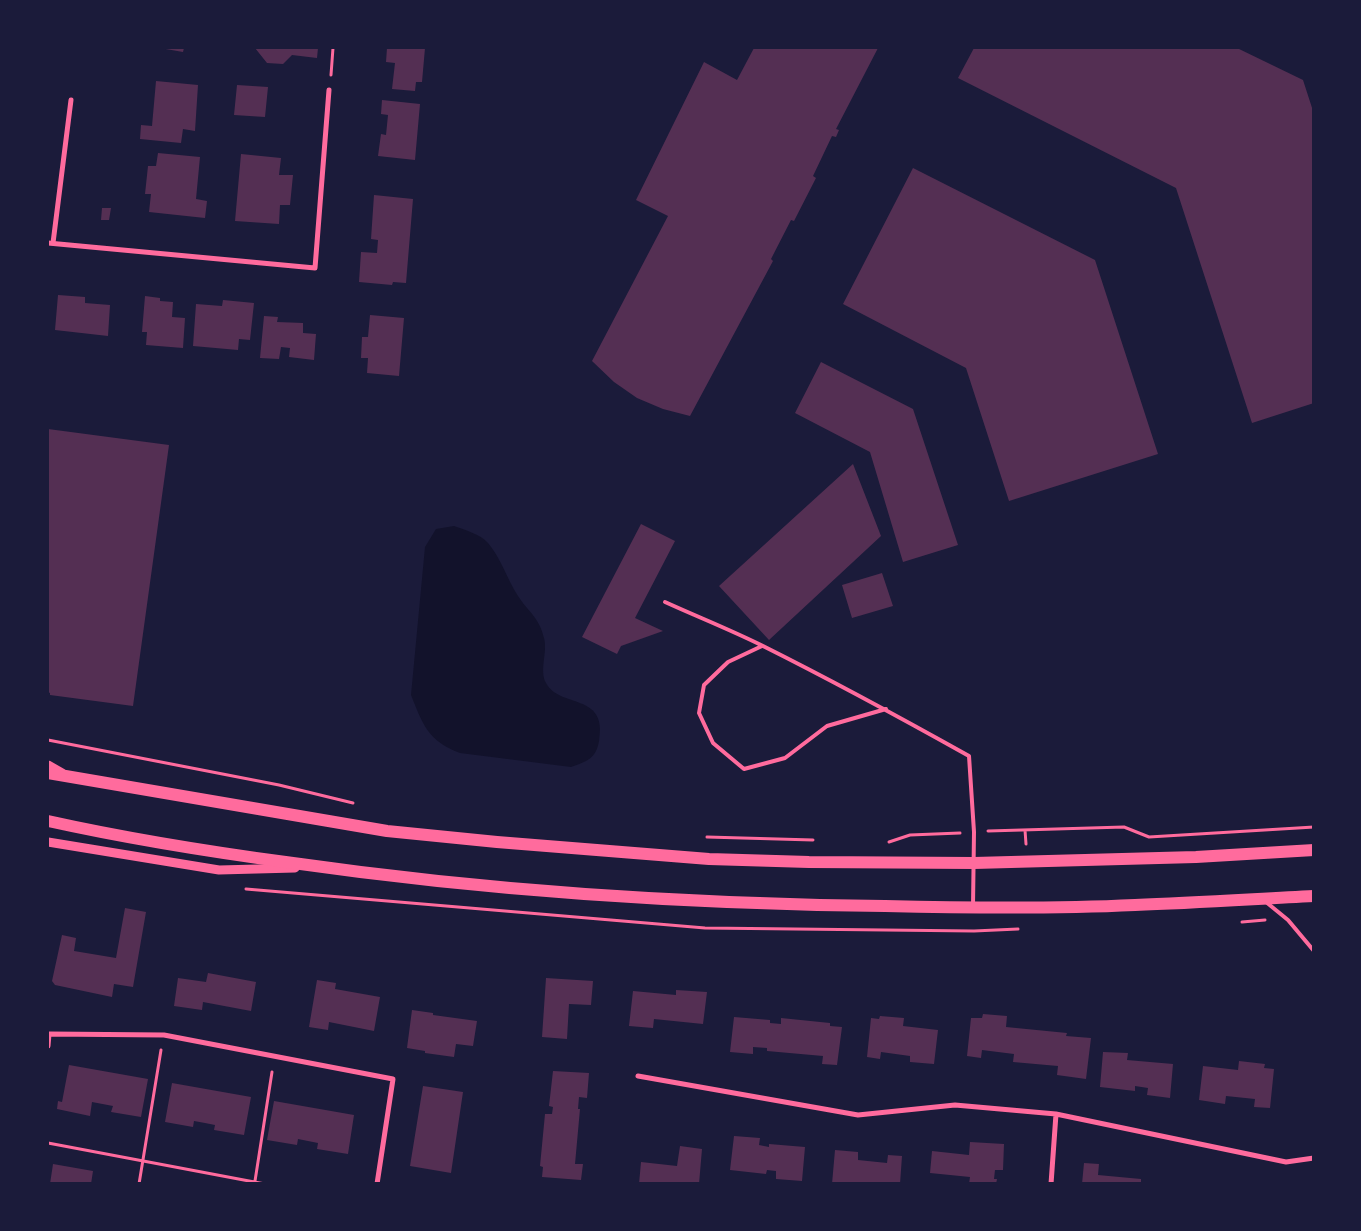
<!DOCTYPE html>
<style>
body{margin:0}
#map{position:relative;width:1361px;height:1231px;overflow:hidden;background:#1b1b3a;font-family:Commissioner,sans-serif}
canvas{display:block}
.frame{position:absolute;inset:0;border:49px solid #1b1b3a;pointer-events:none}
</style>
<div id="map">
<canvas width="1361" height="1231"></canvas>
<div class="frame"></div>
</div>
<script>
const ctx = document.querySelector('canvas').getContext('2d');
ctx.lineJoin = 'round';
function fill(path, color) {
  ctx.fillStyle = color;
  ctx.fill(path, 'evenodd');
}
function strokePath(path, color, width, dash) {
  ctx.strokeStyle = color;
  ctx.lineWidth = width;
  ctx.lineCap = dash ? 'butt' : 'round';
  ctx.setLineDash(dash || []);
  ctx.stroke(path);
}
fill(new Path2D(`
 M454 526C465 530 480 534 488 543 501 558 507 579 518 596 529 613 539 617 544 638 548 652 539 670 546 683 560 709 608 692 599 741 596 759 587 761 571 767L460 753C428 741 423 725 411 695L425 547 436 529Z`), '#12122b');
fill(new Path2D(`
 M160 48H184L183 52Z
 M255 48H318L317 58 292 55 283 64 267 63Z
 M387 48H425L422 82H416L415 91 392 89 395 63 386 62Z
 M754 48H878L836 129 839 130 836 137 832 136 813 176 816 178 794 221 791 220 771 259 773 261 690 416 663 409 637 398 614 382 592 361 668 216 636 200 704 62 737 80Z
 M974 48H1237L1303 80 1314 114V403L1252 423 1176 188 958 78Z
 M156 81 198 85 195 131 183 129 181 143 140 139 141 125 152 126Z
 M237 85 268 87 265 117 234 115Z
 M382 100 420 104 415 160 378 156 381 134 386 135 388 115 381 114Z
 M158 153 200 157 196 199 207 201 205 218 149 212 151 194H145L148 166H156Z
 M241 154 281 158 279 175H293L290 205H280L279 224 235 221Z
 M913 168 1095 260 1158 454 1009 501 966 368 843 304Z
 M374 195 413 199 406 283 393 282 392 285 359 282 361 252 377 253 378 240 371 239Z
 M102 208H111L109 220H101Z
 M58 295 85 297V303L110 305 108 336 55 330Z
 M145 296 160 298V301L173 302 172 317 185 318 183 348 146 345 147 332H142Z
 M223 300 254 303 250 340 239 339 238 350 193 346 196 304 222 306Z
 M370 315 404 318 399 376 367 373 368 358H361L362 337H368Z
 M264 316 278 317 277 322 303 323V333L316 334 314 360 289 357 290 348 281 347 279 359 260 358Z
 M821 362 913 409 958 545 903 562 870 452 795 413Z
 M48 429 169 445 133 706 50 695V693L48 692Z
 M853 464 881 536 769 640 719 586Z
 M641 524 675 541 635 618 663 631 621 646 617 654 582 637Z
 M882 573 893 606 852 618 842 585Z
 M125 908 146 912 133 987 114 984 112 997 55 985 52 981 62 935 76 938 74 951 116 958Z
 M208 973 256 982 251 1011 203 1002 202 1010 174 1006 178 978 206 982Z
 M546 978 593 981 591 1005 569 1004 567 1039 542 1037Z
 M317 980 336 983 335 989 380 997 374 1031 329 1022 328 1030 309 1027Z
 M676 990 707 992 703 1024 654 1019 653 1028 629 1026 633 991 676 995Z
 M412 1010 433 1013V1015L477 1021 473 1046 456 1044 454 1057 425 1053V1051L407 1048Z
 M983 1014 1007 1016 1006 1027 1067 1033 1066 1036 1091 1038 1086 1079 1057 1075 1058 1066 1013 1062 1014 1054 982 1050 981 1058 967 1056 971 1018H982Z
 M880 1016 904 1018 903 1026 938 1030 934 1064 910 1062V1056L881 1052 880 1059 867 1057 871 1018 879 1019Z
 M734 1017 770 1020V1023L781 1024V1018L830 1023V1026L842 1027 837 1065 822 1064 823 1056 767 1051V1048L753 1047V1054L730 1052Z
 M1103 1052 1128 1053 1127 1060 1173 1064 1170 1098 1147 1095 1148 1088 1135 1086V1091L1100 1087Z
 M1239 1061 1265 1064 1264 1068 1274 1069 1270 1108 1254 1107 1255 1099 1226 1096 1225 1104 1199 1100 1203 1066 1238 1070Z
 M69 1065 148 1079 141 1117 111 1112 113 1106 92 1102 90 1116 57 1109 58 1101 62 1102Z
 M553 1071 589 1073 587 1098 579 1097 578 1109H580L575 1164H583L581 1180 542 1177 543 1167 540 1166 545 1114H552L553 1107 549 1106Z
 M172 1083 251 1097 244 1135 214 1130 215 1125 205 1123 194 1121 193 1127 165 1122Z
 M423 1086 463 1092 451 1173 410 1166Z
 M274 1101 354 1115 348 1154 317 1149 318 1143 298 1139 297 1145 267 1140Z
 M734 1136 760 1138 759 1145 769 1147V1144L805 1147 802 1181 776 1179V1171L767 1170 766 1174 730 1170Z
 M970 1142 1004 1144 1003 1170H995L994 1179H997L996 1184H969L970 1177 930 1173 932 1151 969 1155Z
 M680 1146 702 1149 699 1184H639L641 1162 677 1166Z
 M835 1150 858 1152V1160L887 1163 888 1155 902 1156 900 1184H832Z
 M1084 1163 1099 1164 1098 1175 1141 1179V1184H1082Z
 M53 1164 93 1171 91 1184H50Z`), '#542f53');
strokePath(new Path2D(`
 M331 75 333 48
 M48 740 279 785 353 803
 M1025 830 1026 844
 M988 831 1124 827 1149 837 1314 827
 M707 837 813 840
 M889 842 910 835 960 833
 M246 889 705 928 974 931 1018 929
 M1242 922 1265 920
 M48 1143 265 1184
 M255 1181 272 1072
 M139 1184 161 1050`), '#ff6b9d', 3);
strokePath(new Path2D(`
 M665 602C698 617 731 630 763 646 833 681 901 718 969 756L974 832 973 906
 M762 646 728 662 704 685 699 713 713 743 744 769 785 758 827 726 886 709
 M1266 902 1288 920 1314 951`), '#ff6b9d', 4);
strokePath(new Path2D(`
 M48 243 315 268 329 90
 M53 243 71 100
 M48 1046 49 1034 164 1035 393 1079 377 1184
 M638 1076 858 1115 955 1105 1056 1114 1286 1162 1314 1158
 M1051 1184 1056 1114`), '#ff6b9d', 5);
strokePath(new Path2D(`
 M48 765 62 773
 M48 842 219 870 295 868`), '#ff6b9d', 9);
strokePath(new Path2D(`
 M48 773 387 831 497 842 709 859 809 862 974 863 1196 857 1314 850
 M48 821C129 839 211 852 293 863 489 891 687 904 885 906 968 908 1052 909 1135 905 1194 903 1254 899 1314 896`), '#ff6b9d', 12);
</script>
